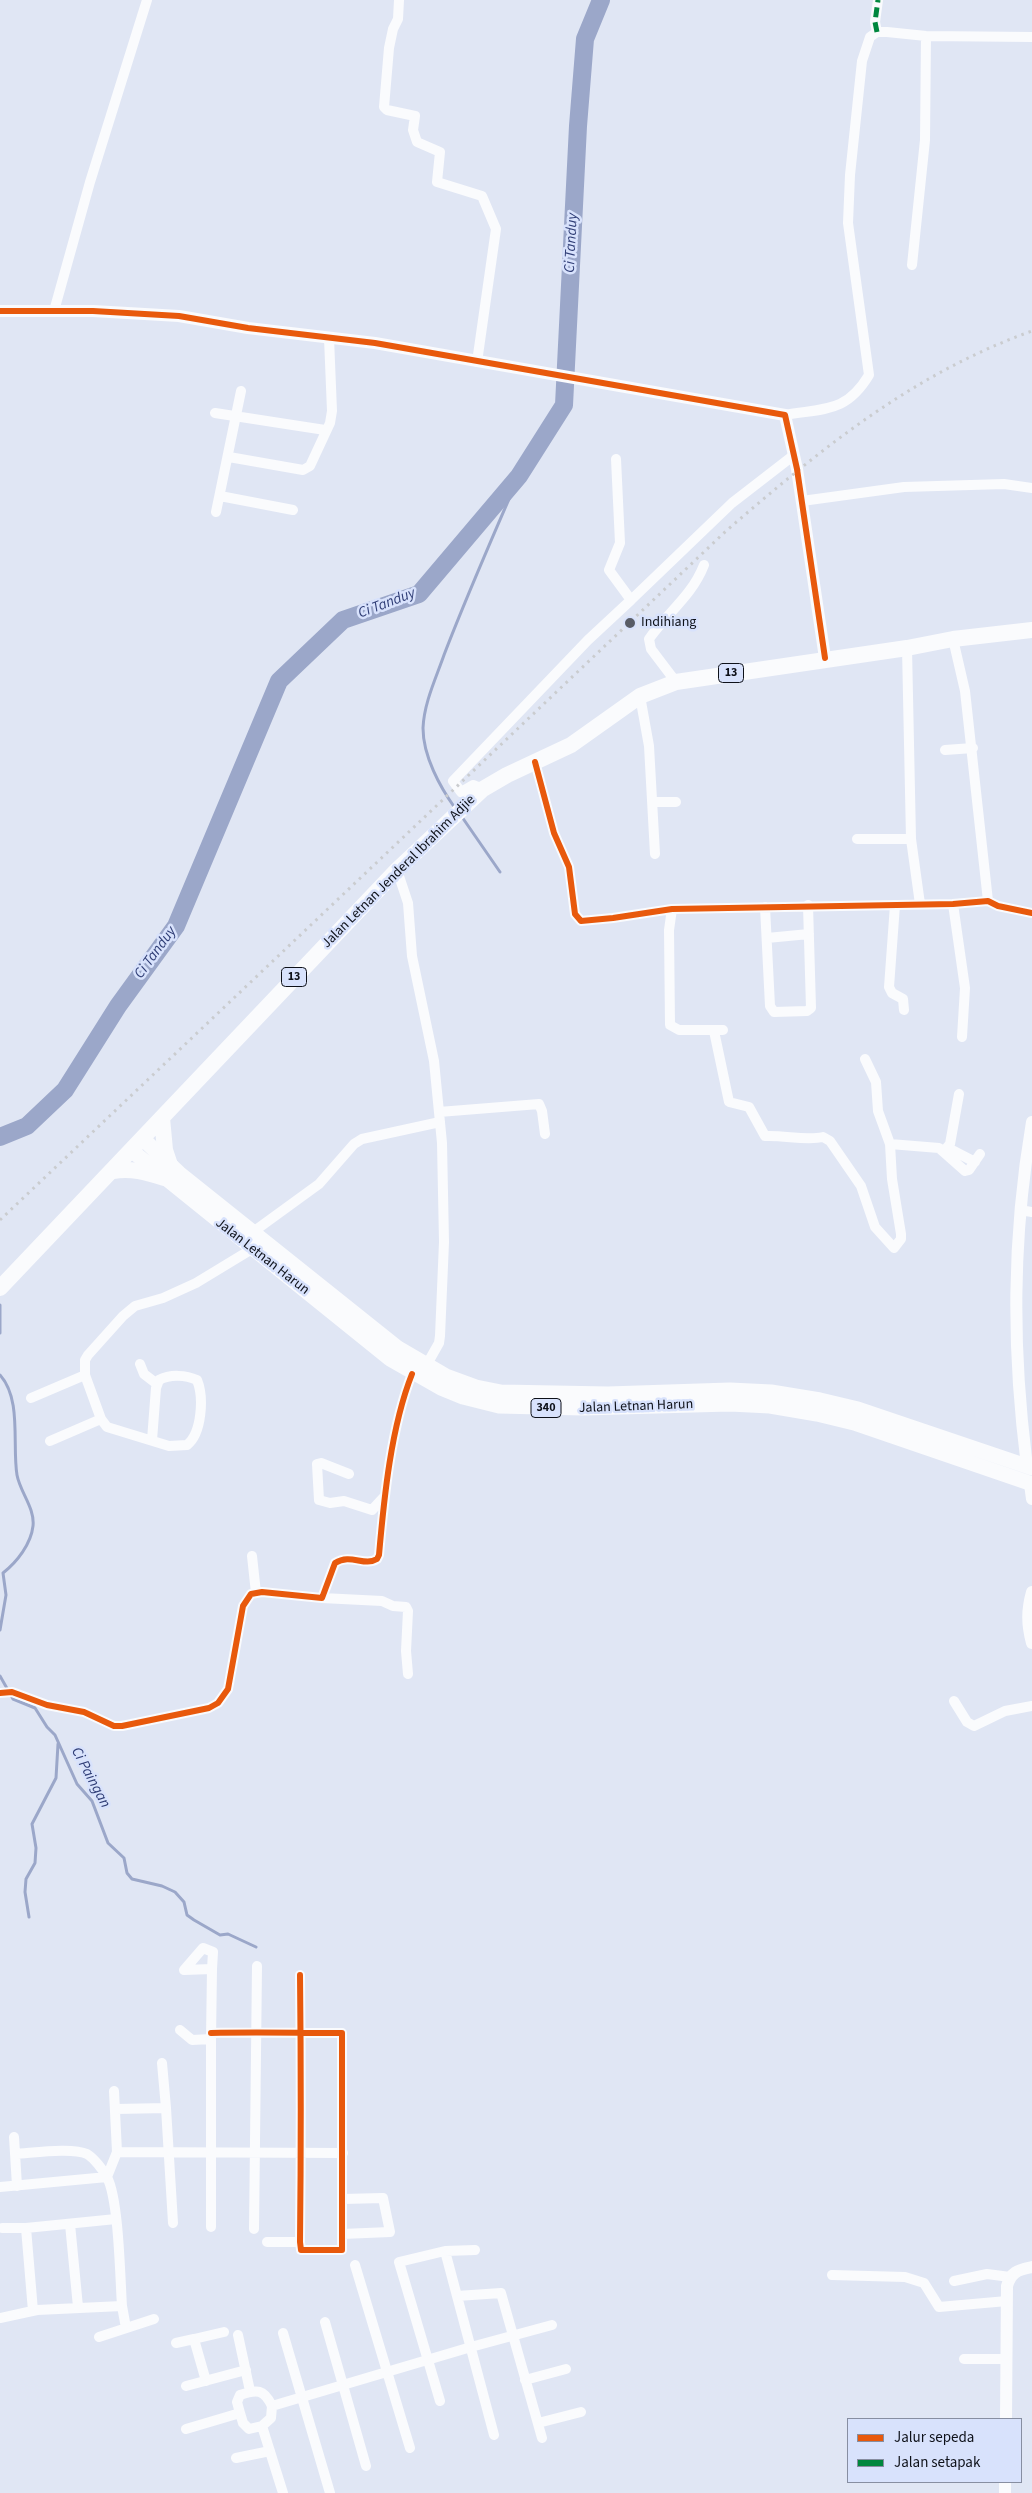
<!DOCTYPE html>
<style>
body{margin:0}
#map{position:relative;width:1032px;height:2493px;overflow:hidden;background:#e0e6f4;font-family:"Source Sans 3",sans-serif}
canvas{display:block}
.legend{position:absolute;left:847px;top:2418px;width:175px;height:65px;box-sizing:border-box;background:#d8e2fc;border:1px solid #878ea1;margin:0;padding:6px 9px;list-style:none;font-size:15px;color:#0e1119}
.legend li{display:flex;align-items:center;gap:10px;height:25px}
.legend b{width:25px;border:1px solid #878ea1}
</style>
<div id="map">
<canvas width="1032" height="2493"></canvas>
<ul class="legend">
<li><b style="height:6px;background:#e8590c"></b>Jalur sepeda</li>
<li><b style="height:6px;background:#00873e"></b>Jalan setapak</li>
</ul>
</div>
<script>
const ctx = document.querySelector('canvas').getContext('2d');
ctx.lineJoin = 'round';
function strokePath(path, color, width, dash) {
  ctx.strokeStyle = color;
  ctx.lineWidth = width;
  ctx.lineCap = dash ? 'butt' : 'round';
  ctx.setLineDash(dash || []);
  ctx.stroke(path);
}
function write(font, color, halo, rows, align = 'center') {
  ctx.font = font + ' "Source Sans 3",sans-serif';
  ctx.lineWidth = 5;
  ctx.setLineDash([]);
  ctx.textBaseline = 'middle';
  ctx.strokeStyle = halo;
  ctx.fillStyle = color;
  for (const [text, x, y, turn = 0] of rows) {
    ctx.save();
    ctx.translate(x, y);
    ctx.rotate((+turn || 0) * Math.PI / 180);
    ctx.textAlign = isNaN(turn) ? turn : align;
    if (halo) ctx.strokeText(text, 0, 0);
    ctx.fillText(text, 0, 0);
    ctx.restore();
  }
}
strokePath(new Path2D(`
 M455 808C440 787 423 756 423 728 424 703 436 678 444 655 467 595 493 536 519 476
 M462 817 500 872
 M0 1305V1333
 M0 1375C22 1399 12 1446 17 1475 20 1492 35 1508 33 1526 31 1544 17 1562 3 1573L6 1595 0 1630
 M0 1676 13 1699 35 1708 47 1727 55 1735 77 1784 92 1801 108 1843 124 1858 127 1873 132 1879 162 1886 175 1892 184 1902 187 1915 194 1920 220 1935 228 1934 256 1947
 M29 1917 25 1892 26 1879 35 1863 36 1848 32 1824 56 1778 58 1744`), '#9ba7c9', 3);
strokePath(new Path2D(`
 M0 1137 27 1126 65 1090 118 1006 176 926 279 681 343 620 419 594 519 476 564 405 578 126 585 39 601 0`), '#9ba7c9', 18);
strokePath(new Path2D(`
 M399 0 398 19 393 29 389 48 384 107 387 110 415 116 413 130 417 142 440 152 437 182 482 196 496 229 477 362
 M877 32 875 22 878 0
 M912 265 925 140 926 36
 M54 311 90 182 147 0
 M215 413 325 430
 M785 415C825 408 846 413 869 375L848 223 850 175 862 61 870 37 877 32H887L926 36 1032 37
 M229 457 303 470 310 466 330 423 332 411 329 338
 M616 459 620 543 609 570 631 600 732 503 794 455
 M220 496 293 510
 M802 501 904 487 1004 484 1032 488
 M216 512 241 391
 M953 639 965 691 988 901
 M907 648 911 839 920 904
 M676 682 651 649 649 639C667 613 692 596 704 565
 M640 696 649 746 655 854
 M945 750 973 748
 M535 762 554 833 569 867 575 914 581 921 613 918 672 909 953 904 988 901 998 906 1032 913
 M483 789 473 785 461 792 453 781 588 640 631 600
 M653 802H676
 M857 839H911
 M397 870 408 903 412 956 434 1061 442 1143 444 1242 440 1336 439 1343 426 1366
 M953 904 965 988 962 1037
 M895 905 889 987 892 993 903 999 904 1010
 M765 907 770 1006 774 1012 807 1011 811 1008 808 905
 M672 909 669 930 670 1025 679 1030H723
 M767 938 809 934
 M714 1031 729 1102 749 1107 765 1136C785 1135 806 1141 823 1137L830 1141 861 1186 875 1227 894 1248 901 1239V1234L892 1179 890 1144 878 1111 876 1082 865 1059
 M439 1112 539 1104 542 1111 545 1134
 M890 1144 939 1148 965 1171 969 1170 980 1154
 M948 1148 975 1162
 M944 1151 950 1144 959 1094
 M1020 1210 1032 1212
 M253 1232 319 1184 354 1144 362 1139 440 1122
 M140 1364 144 1374 157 1384
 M31 1398 85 1375
 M152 1440 156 1388 159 1380C170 1374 186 1375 197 1380 204 1397 202 1433 187 1445L169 1446 107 1427 101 1419 85 1375V1360L88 1355 123 1316 135 1306 163 1298 196 1283 252 1249
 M50 1441 101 1419
 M349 1474 321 1463 317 1464 319 1500 330 1503 344 1501 372 1510 385 1496
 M252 1556 256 1593
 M322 1598 382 1601 393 1606 406 1607 408 1611 406 1651 408 1674
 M0 1693 12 1692 47 1705 84 1712 114 1726H122L209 1708 218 1703 228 1689 243 1606 251 1594 262 1592 322 1598 335 1563C351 1553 364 1567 377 1559L379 1555C384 1498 391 1427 412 1374
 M954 1701 967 1722 974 1726 1005 1711 1032 1706
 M180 2030 192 2040 211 2039V2227
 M211 2033C255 2032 298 2033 342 2033V2250H301L300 2242C301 2153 301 2064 300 1975
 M211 2038 212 1969 184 1970 203 1948 213 1952 212 1969
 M114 2091 117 2152
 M166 2108 173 2223
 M116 2109 166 2108 162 2063
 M14 2137 17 2186
 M0 2187 107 2177 117 2152 343 2153
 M70 2224 78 2307
 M2 2228H26
 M254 2229 257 1966
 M342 2234 390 2232 383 2198 343 2199
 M267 2242H300
 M445 2251 494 2435
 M355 2265 410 2448
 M832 2275 905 2277 924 2283 939 2307 1007 2301
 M954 2281 987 2274 1010 2277
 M457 2296 501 2293 542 2438
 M122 2306 126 2328
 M33 2311 26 2228 116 2219
 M0 2318 37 2310 122 2306C120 2277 119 2200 107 2177 103 2170 94 2158 87 2154 72 2147 33 2153 15 2154
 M325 2322 366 2466
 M283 2333 330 2493
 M238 2335 250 2391
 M99 2337 154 2319
 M194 2339 224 2332
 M176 2343 194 2339 206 2381
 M964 2359H1006
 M525 2380 566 2369
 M186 2386 246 2370
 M440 2401 399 2262 445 2251 475 2250
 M240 2413 237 2402 240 2395C257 2389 264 2389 272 2406
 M538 2423 581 2412
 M186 2429 240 2413 243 2423 249 2429 262 2426
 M236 2458 270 2451
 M283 2493 262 2426 271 2418 272 2406 471 2347 552 2325`), '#fafbfd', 10);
strokePath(new Path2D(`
 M0 311H93L179 316 248 328 375 343 785 415 797 469 825 658
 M1027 1466C1012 1349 1012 1239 1032 1122
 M1030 1484 1032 1499
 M1032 1592C1027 1610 1027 1624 1032 1643
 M1006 2419 1007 2286C1011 2271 1019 2270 1032 2267
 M1005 2493V2482`), '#fafbfd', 12);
strokePath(new Path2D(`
 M143 1139 179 1173 398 1348 446 1376 476 1387 501 1392 608 1394 730 1390 771 1392 820 1400 858 1409 1032 1468
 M132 1151 390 1359 441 1388 463 1397 499 1406 583 1408 730 1404 770 1406 817 1414 854 1423 1032 1484`), '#fafbfd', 15);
strokePath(new Path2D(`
 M162 1118 165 1150 170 1165
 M113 1171C131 1168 146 1172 164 1178
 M0 1288 397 870 483 789 507 775 571 745 640 696 676 682 907 648 953 639 1032 630`), '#fafbfd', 16);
strokePath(new Path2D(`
 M0 1220 726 531C821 449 912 374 1032 331`), '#cacccf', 3, [2.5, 5]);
strokePath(new Path2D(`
 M877 32 875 22 878 0`), '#00873e', 5, [10, 5]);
strokePath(new Path2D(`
 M0 311H93L179 316 248 328 375 343 785 415 797 469 825 658
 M535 762 554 833 569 867 575 914 581 921 613 918 672 909 953 904 988 901 998 906 1032 913
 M0 1693 12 1692 47 1705 84 1712 114 1726H122L209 1708 218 1703 228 1689 243 1606 251 1594 262 1592 322 1598 335 1563C351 1553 364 1567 377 1559L379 1555C384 1498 391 1427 412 1374
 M211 2033C255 2032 298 2033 342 2033V2250H301L300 2242C301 2153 301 2064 300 1975`), '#e8590c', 6);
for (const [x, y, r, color] of [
 [630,623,6,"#585c66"]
]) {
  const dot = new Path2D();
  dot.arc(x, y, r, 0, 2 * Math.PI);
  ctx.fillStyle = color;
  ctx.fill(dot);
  strokePath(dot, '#d8e2fc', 2);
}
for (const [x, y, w] of [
 [731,673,25],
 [294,977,25],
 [546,1408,30]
]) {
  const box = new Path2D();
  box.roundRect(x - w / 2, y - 9.5, w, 19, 4);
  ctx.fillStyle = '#d8e2fc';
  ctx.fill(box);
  strokePath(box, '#0e1119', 1);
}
write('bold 12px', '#0e1119', null, [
 ["13",731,673],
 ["13",294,977],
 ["340",546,1408]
]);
write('14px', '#0e1119', '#d8e2fc', [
 ["Indihiang",641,623]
], 'left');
write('14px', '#0e1119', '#d8e2fc', [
 ["Jalan Letnan Jenderal Ibrahim Adjie",399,872,-45],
 ["Jalan Letnan Harun",262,1257,38],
 ["Jalan Letnan Harun",636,1407,-2]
]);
write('italic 15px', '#303e76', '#d8e2fc', [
 ["Ci Tanduy",572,243,-87],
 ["Ci Tanduy",387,604,-21],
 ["Ci Tanduy",156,953,-54],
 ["Ci Paingan",90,1778,62]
]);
</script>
